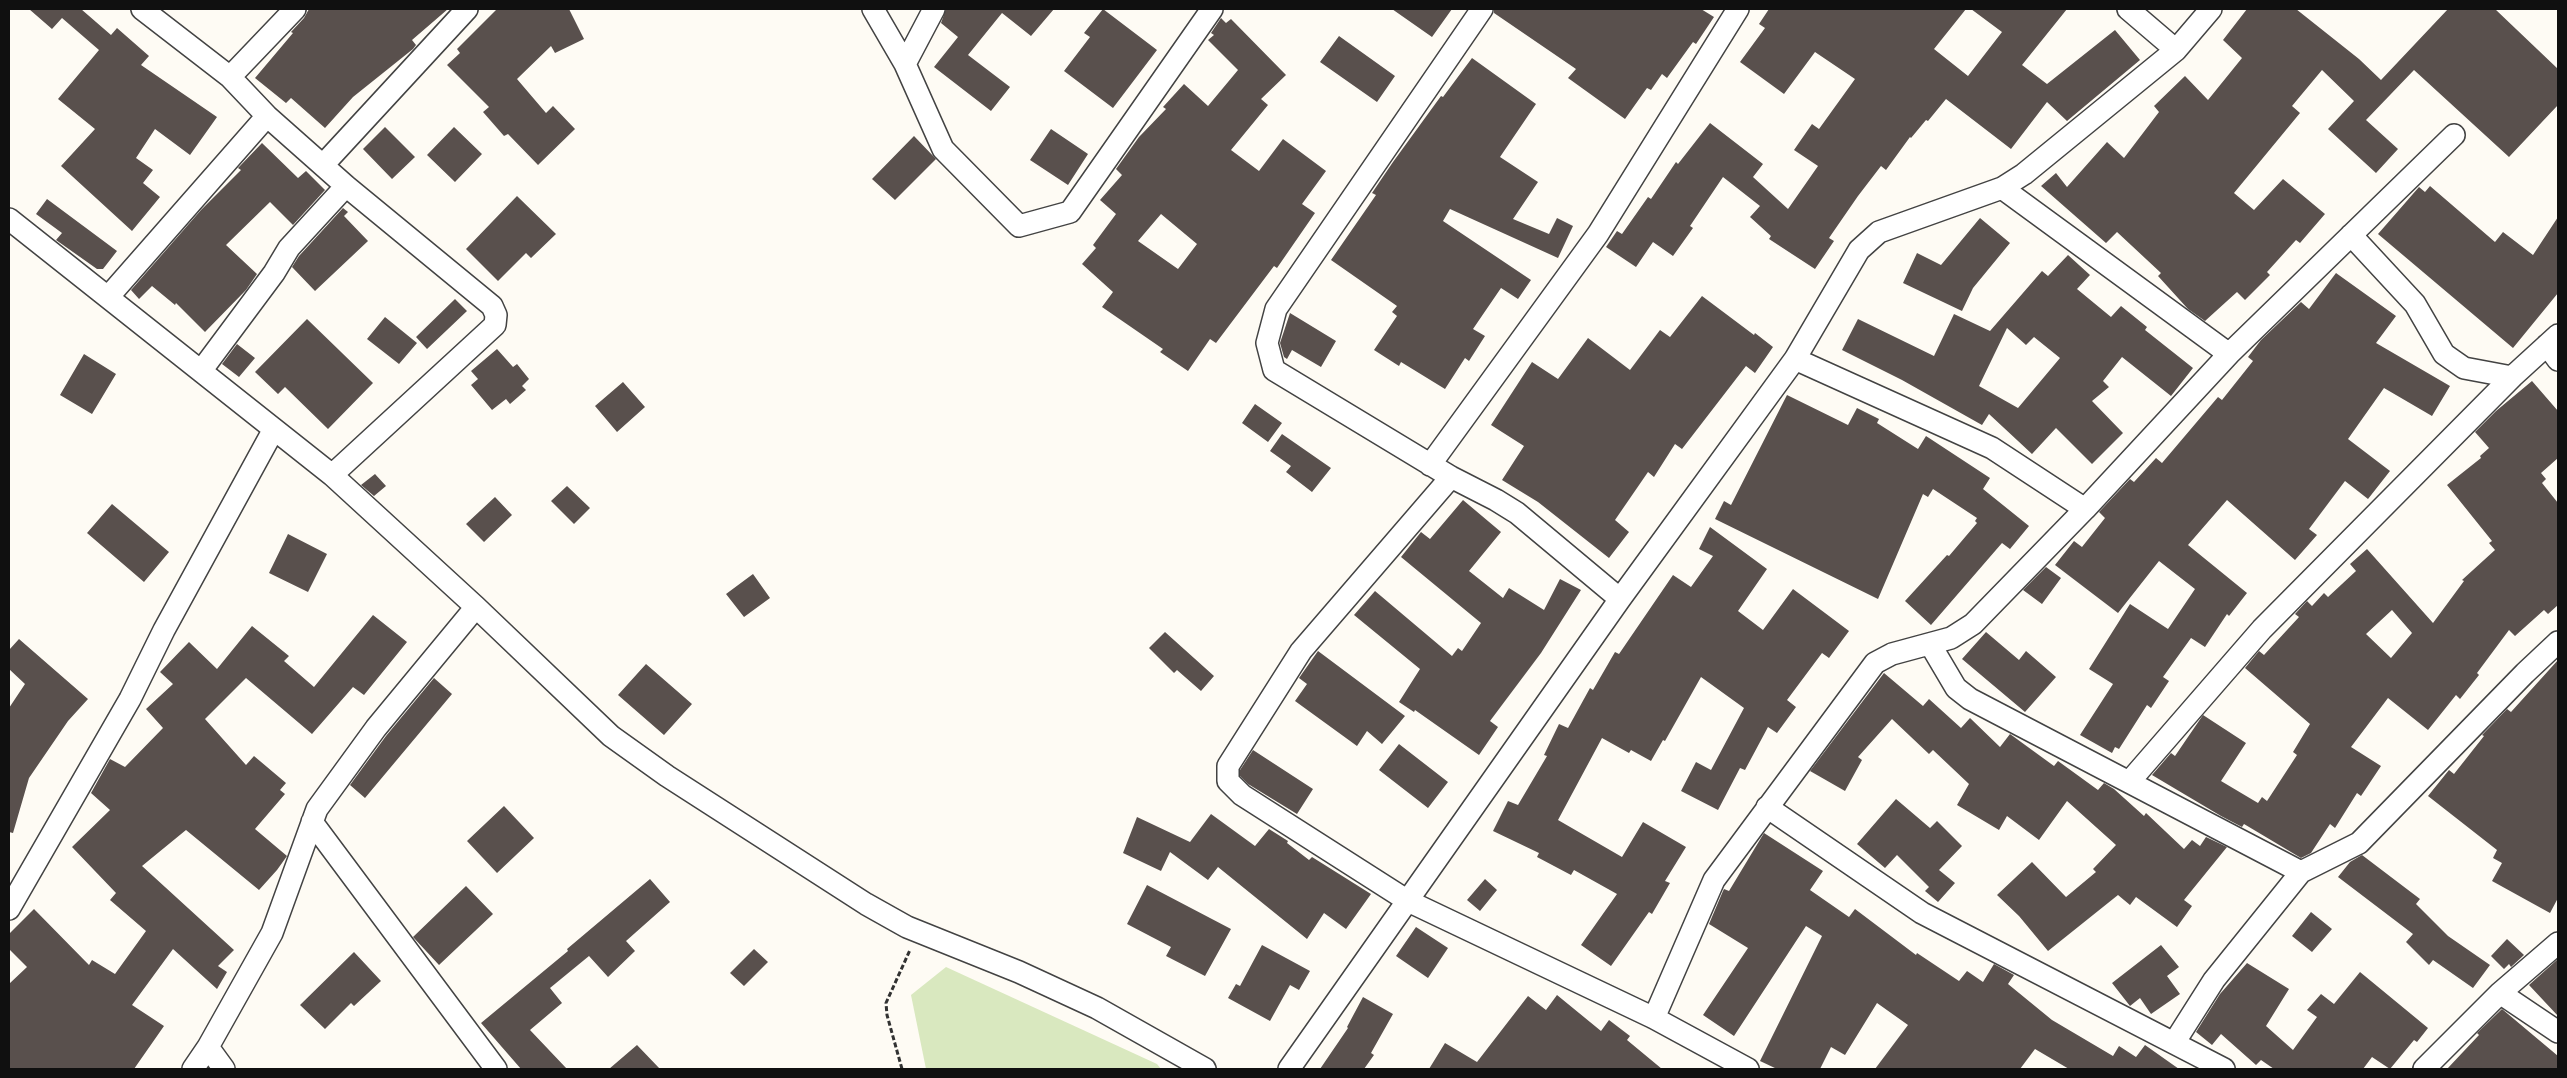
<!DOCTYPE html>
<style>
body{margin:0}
#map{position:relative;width:2567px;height:1078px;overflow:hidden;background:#fefbf4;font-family:Lora,serif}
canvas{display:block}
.frame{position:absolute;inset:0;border:10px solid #101010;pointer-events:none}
</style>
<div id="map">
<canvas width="2567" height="1078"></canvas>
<div class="frame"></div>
</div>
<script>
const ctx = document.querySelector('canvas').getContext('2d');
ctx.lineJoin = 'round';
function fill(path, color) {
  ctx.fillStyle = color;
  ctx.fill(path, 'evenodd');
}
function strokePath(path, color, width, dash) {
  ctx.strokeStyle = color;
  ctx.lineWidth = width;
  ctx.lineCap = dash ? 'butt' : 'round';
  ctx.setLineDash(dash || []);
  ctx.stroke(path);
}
fill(new Path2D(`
 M946 967 1157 1064 1161 1069H926L911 995Z`), '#d9e8bf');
fill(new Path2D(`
 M29 9H81L111 35 117 28 149 56 141 65 217 117 190 155 155 129 136 158 153 170 143 183 160 197 132 231 61 166 95 129 58 99 99 50 62 18 52 29Z
 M309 9H448L412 40 416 45 413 49 353 97 325 128 291 98 286 103 255 78 293 33 291 32 304 18Z
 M497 9H569L584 39 555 53 551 46 517 79 546 113 553 106 575 129 538 165 508 134 504 136 483 112 489 107 447 65 460 53 457 49Z
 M946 9H1054L1031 36 1002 13 968 55 1010 87 991 111 934 67 958 37 941 23Z
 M1103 9 1157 50 1113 108 1064 71 1090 37 1084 33Z
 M1392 9H1452L1432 37Z
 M1494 9H1701L1714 17 1696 44 1693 42 1667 78 1662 74 1651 90 1647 88 1625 119 1568 78 1576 69 1494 13Z
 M1769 9H1966L1934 49 1968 76 2002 32 1971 9H2067L2022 65 2047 84 2115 30 2140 60 2067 121 2047 102 2011 149 1946 99 1928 121 1926 120 1911 138 1910 137 1886 170 1881 166 1858 196 1829 238 1834 241 1815 269 1769 239 1771 236 1750 217 1760 206 1723 177 1690 226 1693 228 1673 256 1653 242 1636 267 1606 247 1617 231 1622 234 1648 197 1651 199 1676 162 1678 164 1710 123 1763 164 1753 177 1788 209 1818 166 1794 150 1812 124 1819 129 1855 79 1815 52 1784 94 1740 62 1765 28 1759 24Z
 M2247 9H2296L2359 59 2381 80 2448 9H2495L2558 69V105L2509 157 2414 70 2366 120 2398 149 2376 173 2328 129 2354 101 2322 70 2292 106 2300 113 2234 193 2254 210 2283 179 2325 214 2300 243 2296 240 2267 272 2270 275 2245 300 2237 292 2205 321 2188 309 2158 276 2161 273 2117 232 2106 243 2041 186 2056 173 2067 187 2107 142 2124 158 2159 112 2154 106 2185 76 2208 100 2242 58 2223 40Z
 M1221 18 1226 23 1231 19 1286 75 1261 99 1268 105 1231 150 1259 171 1283 139 1326 171 1302 204 1315 213 1277 268 1274 266 1216 343 1210 339 1188 371 1160 352 1163 349 1102 307 1113 292 1082 264 1096 248 1093 245 1116 214 1100 200 1122 175 1116 169 1139 137 1166 109 1163 107 1184 84 1208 106 1238 70 1208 40 1214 35 1211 33ZM1161 214 1197 244 1178 269 1138 241Z
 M1339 36 1395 76 1377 102 1320 62Z
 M1472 58 1536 104 1500 157 1538 182 1513 219 1549 234 1557 218 1573 226 1558 258 1450 209 1443 221 1531 280 1518 299 1501 288 1473 329 1485 336 1469 361 1465 358 1445 389 1401 362 1399 366 1374 350 1397 316 1392 312 1397 306 1331 260 1376 195 1372 193 1393 162 1441 96 1443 97Z
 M385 127 415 157 392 179 363 149Z
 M454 127 482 154 455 182 427 155Z
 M1051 129 1088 154 1068 185 1030 160Z
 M914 136 936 159 895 200 872 179Z
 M262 143 298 178 306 171 325 190 293 225 270 202 226 245 257 274 246 290 205 332 176 303 175 305 152 286 139 299 131 290 201 210 241 170 238 168Z
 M2430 186 2495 242 2503 232 2533 255 2558 217V293L2513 348 2378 234 2419 187 2425 192Z
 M517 196 556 234 531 258 526 253 498 281 466 249Z
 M47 199 117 251 103 269H97L56 240 62 233 36 214Z
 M343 208 348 212 344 216 368 241 315 291 292 267 299 256Z
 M1980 218 2010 243 1973 288 1962 311 1903 283 1917 253 1941 265Z
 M2068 255 2090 275 2077 289 2111 317 2121 306 2147 327 2145 330 2193 368 2171 396 2122 357 2103 381 2109 387 2092 401 2123 433 2092 464 2056 428 2032 454 1989 414 1982 425 1902 380 1842 350 1858 319 1934 356 1954 314 1990 331 2042 271 2048 276ZM2007 328 2026 345 2034 337 2060 358 2018 408 1979 386Z
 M2336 273 2396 316 2376 343 2450 386 2432 416 2384 388 2348 439 2390 471 2368 499 2345 481 2309 529 2317 535 2295 560 2227 500 2188 545 2247 593 2229 616 2227 614 2205 647 2191 638 2163 677 2169 681 2151 708 2147 705 2119 749 2115 747 2112 753 2080 735 2113 684 2089 669 2130 604 2168 629 2195 589 2159 561 2118 613 2055 565 2074 541 2082 547 2105 518 2099 512 2130 479 2134 482 2156 458 2162 463 2218 397 2222 400 2253 361 2248 357 2261 340 2301 302 2309 309Z
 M1702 296 1754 335 1755 333 1773 347 1755 373 1746 366 1682 449 1675 444 1654 477 1648 472 1615 520 1629 532 1609 558 1538 502 1502 480 1524 446 1491 425 1532 362 1558 379 1588 338 1630 370 1660 330 1670 337Z
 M455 299 467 311 427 349 416 337Z
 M1290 313 1336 341 1321 367 1292 350 1287 359 1284 357 1280 343Z
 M385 317 417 343 399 364 367 339Z
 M307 319 373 383 328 429 285 387 278 394 255 372Z
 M237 344 255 358 239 377 222 364Z
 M497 349 513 367 517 364 529 379 522 386 526 390 510 404 506 399 492 410 471 385 478 379 471 371Z
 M84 354 116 374 92 414 60 395Z
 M2532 381 2558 411V458L2541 473 2546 479 2542 483 2558 503V605L2548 614 2544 610 2515 636 2509 630 2477 673 2479 675 2460 699 2456 695 2428 730 2388 698 2351 747 2381 766 2361 796 2357 793 2335 828 2330 824 2311 853 2301 858 2244 824 2242 827 2221 816 2152 775 2171 753 2175 756 2203 715 2246 743 2221 781 2258 803 2262 797 2267 801 2297 755 2293 752 2310 724 2245 668 2259 651 2264 655 2299 617 2295 614 2307 601 2312 606 2324 593 2328 597 2356 571 2350 564 2367 549 2433 623 2464 581 2462 580 2495 550 2489 543 2492 541 2447 485 2481 458 2480 456 2489 448 2475 432 2496 411ZM2392 610 2412 633 2391 658 2366 634Z
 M623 382 645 407 617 432 595 406Z
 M1787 395 1848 425 1857 408 1879 419 1877 423 1918 449 1926 436 1990 478 1983 489 2029 526 2010 549 2002 543 1931 625 1905 601 1947 555 1949 556 1977 523 1975 521 1977 518 1933 489 1928 497 1923 494 1878 599 1715 519 1724 501 1731 505Z
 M1255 404 1282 423 1268 442 1242 423Z
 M1282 434 1331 468 1312 492 1286 472 1291 466 1270 451Z
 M375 474 386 486 374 496 361 485Z
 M567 486 590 508 574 524 551 501Z
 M495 497 512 515 484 542 466 524Z
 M1463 500 1501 532 1469 571 1503 598 1509 588 1544 610 1560 579 1581 590 1541 653 1490 721 1498 727 1479 755 1415 710 1414 712 1399 702 1420 669 1354 615 1375 591 1452 656 1458 648 1462 651 1481 623 1401 557 1421 532 1430 539Z
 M112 504 169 552 144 582 87 533Z
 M1710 527 1767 569 1738 611 1763 630 1793 589 1849 631 1829 658 1822 653 1787 700 1796 707 1777 733 1768 727 1745 770 1740 768 1718 810 1681 791 1696 762 1711 770 1744 708 1701 677 1665 741 1663 740 1651 761 1631 750 1629 753 1602 738 1558 820 1622 857 1643 822 1686 847 1665 881 1670 883 1652 914 1649 912 1611 966 1581 945 1617 894 1574 870 1571 875 1537 857 1539 853 1493 831 1508 801 1518 805 1547 756 1544 755 1559 724 1568 728 1590 688 1593 690 1615 652 1619 654 1673 575 1691 587 1713 556 1699 549Z
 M288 534 327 554 308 592 269 573Z
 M2046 567 2061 578 2042 604 2023 590Z
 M753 574 770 598 744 617 726 594Z
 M373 615 407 642 364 695 353 687 312 734 246 678 205 719 246 765 254 756 286 783 280 790 285 794 255 829 287 856 277 870 259 890 186 830 142 866 234 950 218 966 227 972 217 989 173 949 132 1005 164 1026 134 1069H9V984L27 967 9 949V934L34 909 89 965 92 960 115 974 146 931 110 900 116 893 72 847 110 810 91 793 110 759 125 767 163 728 146 709 173 684 160 672 189 642 217 669 252 626 289 656 284 661 314 687Z
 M1165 632 1214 676 1201 691 1177 670 1174 673 1149 648Z
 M1986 632 2019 660 2026 651 2056 677 2025 712 1962 659Z
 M19 639 88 699 68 721 29 778 13 833 9 832V708L25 684 9 669V650Z
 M1318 651 1405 716 1382 744 1367 731 1357 746 1295 701 1307 684 1299 678Z
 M2558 660V898L2550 913 2492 881 2502 863 2493 858 2497 850 2428 796 2449 770 2454 774 2484 736 2482 735 2507 709 2511 712Z
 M646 664 692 704 664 735 618 695Z
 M1884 673 1923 706 1929 699 1961 728 1970 718 2000 747 2010 734 2054 766 2058 761 2098 790 2104 783 2114 789 2144 816 2146 813 2184 849 2192 840 2200 846 2206 837 2227 847 2184 900 2192 906 2177 927 2136 897 2130 905 2118 895 2048 951 2019 916 1997 895 2032 862 2066 897 2096 872 2093 869 2116 845 2067 801 2039 840 2007 816 1999 830 1957 805 1969 784 1933 750 1929 754 1892 719 1858 757 1862 760 1845 791 1810 771Z
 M434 678 452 694 365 798 350 785 386 736Z
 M1399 744 1448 782 1428 808 1379 770Z
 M1253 750 1313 789 1297 814 1248 784 1240 776V770Z
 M1896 799 1930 828 1937 821 1962 846 1939 870 1955 883 1938 902 1925 891 1929 887 1897 855 1885 868 1857 844Z
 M504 806 534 838 497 873 467 841Z
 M1211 814 1255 846 1269 829 1288 841 1287 843 1309 860 1312 857 1371 894 1346 929 1324 913 1307 939 1218 867 1208 880 1170 852 1161 871 1123 853 1137 817 1190 842Z
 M1764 833 1823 871 1810 890 1849 917 1855 909 1916 955 1917 953 1959 981 1967 971 1983 982 1994 964 2014 975 2008 984 2052 1020 2113 1056 2119 1046 2136 1057 2145 1045 2179 1069H2069L2035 1049 2020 1069H1875L1908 1025 1877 1003 1845 1055 1831 1047 1820 1069H1777L1760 1061 1822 936 1806 926 1734 1036 1703 1015 1748 948 1709 924 1723 891 1724 889 1729 891Z
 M2362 855 2420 899 2416 904 2448 936 2490 965 2473 988 2433 960 2429 965 2406 942 2413 934 2338 877 2350 862Z
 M650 879 670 902 626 941 635 951 608 977 589 956 550 988 562 1003 530 1030 567 1069H521L481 1023 568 951 567 949Z
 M1485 879 1497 890 1480 911 1467 900Z
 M1147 885 1231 929 1205 976 1166 956 1171 947 1127 924Z
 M466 886 493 914 439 965 413 937Z
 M2311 912 2332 929 2312 952 2292 936Z
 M1416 927 1448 948 1428 978 1396 956Z
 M2507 939 2524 955 2511 967 2509 964 2504 969 2491 956Z
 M1262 945 1310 971 1299 990 1290 985 1270 1021 1228 998 1236 984 1240 986Z
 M2161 945 2179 967 2167 976 2180 994 2151 1014 2140 998 2130 1006 2112 983Z
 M754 949 768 962 744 986 730 973Z
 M354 952 381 981 354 1006 351 1003 325 1029 300 1005Z
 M2558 959V1016L2529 985Z
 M2247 963 2289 989 2266 1026 2293 1050 2317 1017 2307 1010 2321 994 2334 1004 2360 972 2428 1028 2417 1042 2414 1040 2390 1069 2372 1057 2363 1069H2274L2261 1060 2256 1065 2221 1034 2212 1045 2196 1032 2220 994Z
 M1557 995 1601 1031 1609 1020 1630 1036 1627 1040 1662 1069H1429L1445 1043 1477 1062 1528 996 1546 1010Z
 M1363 997 1393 1014 1371 1053 1374 1055 1364 1069H1320L1348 1028 1347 1027Z
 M2502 1009 2558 1056V1069H2447L2479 1035 2477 1033Z
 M637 1045 660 1069H609Z`), '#59504d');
const minor = new Path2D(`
 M142 9 230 77 267 116 346 186 492 306 496 315 495 325 332 475
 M873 9 905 64 943 149 1019 226 1070 212 1212 9
 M1482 9 1276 309 1267 343 1274 370 1451 477 1496 500 1517 513 1620 599
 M2128 9 2176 50
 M905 64 934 9
 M230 77 295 9
 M323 165 467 9
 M2002 188 2229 354
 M9 219 332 475 476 607 611 736 667 776 866 904 907 927 1019 972 1097 1008 1205 1069
 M2351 235 2415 304 2444 354 2464 368 2512 377
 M109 296 267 116
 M2547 345 2558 360
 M1795 359 1992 448 2085 509
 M201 371 274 273 289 248 346 186
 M1430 465 1598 234 1738 9
 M1451 477 1301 651 1228 766V781L1242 795 1408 901 1654 1018 1748 1069
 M1930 644 1956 688 1970 699 2301 872
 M2130 781 2262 629 2512 377 2558 335
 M1767 807 1922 913 2224 1069
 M312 822 496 1069
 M9 909 130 699 164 630 274 429
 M2500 993 2558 1032
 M1654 1018 1714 880 1875 663 1892 654 1951 638 1973 624 2085 509 2229 354 2454 135
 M2174 1043 2214 980 2301 872 2359 843 2525 673 2558 642
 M208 1047 224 1069
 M193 1069 208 1047 272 933 317 809 376 728 476 607
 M1289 1069 1620 599 1795 359 1859 250 1879 232 2002 188 2024 174 2176 50 2211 9
 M2424 1069 2500 993 2558 943`);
strokePath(minor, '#434343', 24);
strokePath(new Path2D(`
 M902 1069 887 1015 886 1003 910 950`), '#323232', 3, [5, 2.5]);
strokePath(minor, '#fff', 21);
</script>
